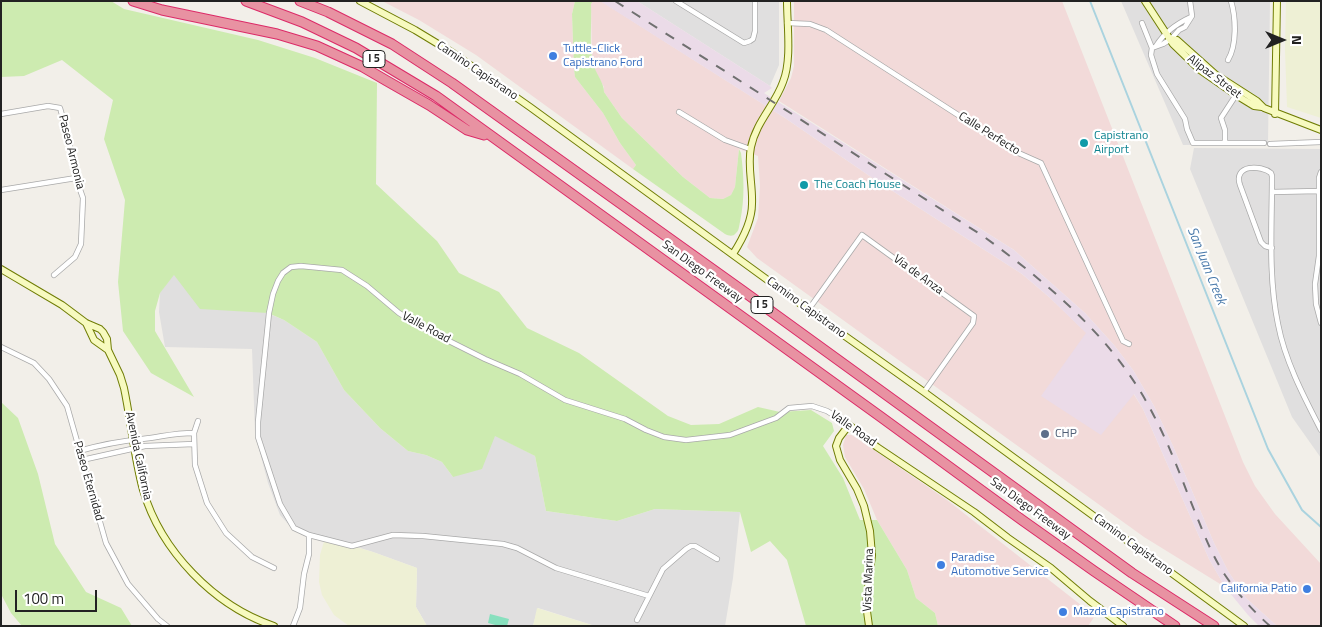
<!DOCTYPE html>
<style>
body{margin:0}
#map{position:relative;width:1322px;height:627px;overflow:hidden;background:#f2efe9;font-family:"Titillium Web",sans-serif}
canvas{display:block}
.frame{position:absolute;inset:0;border:2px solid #222;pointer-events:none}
.north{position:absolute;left:1257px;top:15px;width:50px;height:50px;-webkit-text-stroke:4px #fff;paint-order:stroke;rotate:90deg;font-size:14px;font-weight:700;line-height:20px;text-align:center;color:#222}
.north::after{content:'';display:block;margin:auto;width:18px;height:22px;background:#222;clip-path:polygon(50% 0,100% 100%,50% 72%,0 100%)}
.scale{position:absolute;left:15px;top:590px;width:82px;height:22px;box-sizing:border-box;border:2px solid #222;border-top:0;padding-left:6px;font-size:15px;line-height:18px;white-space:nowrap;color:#222;-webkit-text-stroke:4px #fff;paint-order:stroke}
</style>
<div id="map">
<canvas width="1322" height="627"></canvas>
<div class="frame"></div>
<div class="north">N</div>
<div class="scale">100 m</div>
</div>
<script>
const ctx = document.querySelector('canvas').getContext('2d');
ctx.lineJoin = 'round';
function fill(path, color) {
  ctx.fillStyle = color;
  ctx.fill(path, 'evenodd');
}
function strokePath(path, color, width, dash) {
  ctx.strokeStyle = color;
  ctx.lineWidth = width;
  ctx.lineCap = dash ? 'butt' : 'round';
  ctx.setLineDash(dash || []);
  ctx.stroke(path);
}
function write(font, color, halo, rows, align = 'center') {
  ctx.font = font + ' "Titillium Web",sans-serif';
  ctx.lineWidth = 4.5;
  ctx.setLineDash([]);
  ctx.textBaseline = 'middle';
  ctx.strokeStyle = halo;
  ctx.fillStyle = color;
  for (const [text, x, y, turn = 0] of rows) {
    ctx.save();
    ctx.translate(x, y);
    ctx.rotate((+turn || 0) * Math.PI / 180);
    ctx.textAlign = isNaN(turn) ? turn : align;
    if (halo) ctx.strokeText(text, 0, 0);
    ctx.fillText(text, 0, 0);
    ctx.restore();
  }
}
fill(new Path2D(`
 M637 1H779V65L770 86Z
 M1121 1H1270L1268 144 1183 145Z
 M1194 148 1321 149V458L1292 417 1190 169Z
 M174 274 284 320 317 342 344 390 380 428 408 451 426 455 442 462 453 477 495 435 535 456 546 511 617 521 655 509 740 512 733 578 725 626H595L538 608 533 626H427L416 607 417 568 373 552 298 529 288 524 280 515 268 483 255 434 252 349 165 347 159 312 160 292Z`), '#e0dfdf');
fill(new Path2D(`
 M382 1H575L572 14 574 69 575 77 603 113 620 143 636 165 633 169 476 55 419 20Z
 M593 1H601L785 118 874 179 1022 274 1049 297 1087 333 1133 393 1143 409 1209 559 1225 587 1144 537 757 258 747 247 758 218 760 186 758 156 739 149 735 187 731 195 723 199 710 198 683 177 622 118 604 92V87L596 73 592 61 591 4Z
 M794 1H1062L1243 462 1255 486 1275 514 1321 564V626H1277L1246 598 1228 571 1214 543 1173 446 1154 406 1133 370 1114 345 1085 313 1014 250 779 101 791 78 794 66Z
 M846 435H852L947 500 1095 616 1088 626H938L935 613 916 598 907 570 877 520 864 489 845 457 843 445Z`), '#f2dad9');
fill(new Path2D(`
 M600 1H637L770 86 772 88 764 93 1014 250 1085 313 1114 345 1133 370 1154 406 1173 446 1214 543 1228 571 1246 598 1277 626H1259L1248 615 1225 587 1209 559 1143 409 1134 394 1101 435 1041 396 1086 333 1049 297 1022 274 874 179 785 118Z`), '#ebdbe8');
fill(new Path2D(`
 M1286 1H1321V118L1287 107 1285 50Z
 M325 538 373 552 417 568 416 607 427 626H349L334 615 322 595 319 582 320 555Z
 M537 608 595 626H533Z`), '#eef0d5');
fill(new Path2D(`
 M1 1H111L124 9 258 40 315 58 377 83 376 184 437 241 459 273 499 292 527 328 579 353 668 416 691 425 719 424 758 407 780 412 811 410 832 423 834 431 823 446 843 478 860 520H877L907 570 916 598 935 613 938 626H806L787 560 770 541 751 552 740 512 655 509 617 521 546 511 535 456 495 436 482 469 453 477 442 462 426 455 408 451 380 428 344 390 317 342 284 320 268 313 200 309 174 275 160 293 155 311V331L194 397 151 373 123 331 118 282 125 200 104 139 113 100 62 60 24 76 1 77Z
 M575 1H593L591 4C592 22 589 46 593 63 595 73 604 82 604 92L622 118 683 177 710 198 723 199 731 195 735 187 739 149 741 153C744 177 745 198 740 222 739 226 739 231 736 233 733 237 729 236 725 234L633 169 636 165 620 143 603 113 575 77 574 69 572 14Z
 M1 402 18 418 38 474 55 544 86 592 121 608 132 626H22L11 613 1 594Z`), '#cdebb0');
fill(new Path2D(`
 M490 614 509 619 507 626H499L488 623Z`), '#88e0be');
strokePath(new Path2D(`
 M1090 1 1268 449 1302 510 1321 527`), '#aad3df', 2);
const street = new Path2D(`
 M676 1 744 43 750 41 753 39 755 31V1
 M787 23 810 24 826 30 1014 151 1041 163 1123 341 1129 344
 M1142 23 1152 48 1151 55 1157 74 1185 119 1187 129 1193 143H1264
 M1156 46C1164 33 1178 23 1191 17
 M1152 48 1163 44 1171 39 1179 30 1185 27 1192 16 1190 1
 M1228 60C1237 45 1236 18 1231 1
 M679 112 725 140 750 149
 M1 114 48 106 60 108 68 136 76 178 83 198 81 244 75 257 54 275
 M1225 143V130L1221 118 1236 95
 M1270 144 1321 142
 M1321 172 1319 178V256L1315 284 1316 304 1321 323
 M1 190 76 178
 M1272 192 1319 191
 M1272 248 1265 246 1261 242 1240 185C1233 164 1261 165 1271 173L1272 176C1272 225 1268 276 1278 324 1285 361 1304 397 1321 430
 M809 309 862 235 974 316 973 323 924 392
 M1 347 34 363 49 379 67 406 106 543 128 584 158 619 167 626
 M198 421 194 433 195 465 207 503 226 533 252 557 274 568
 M79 451C100 445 121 441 142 439 161 437 173 433 194 433
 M82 460 145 446 194 444
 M649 596 556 568 517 548 503 544 423 536 393 535 352 546 309 535 294 528 280 504 258 437V422L269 313 273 294 278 281 283 273 291 267 301 266 342 270 367 286 399 313 425 329 485 359 520 374 565 400 625 419 646 430 664 437 686 440 730 435 776 418 789 408 812 406 827 411 849 425
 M637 620 663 569 686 549 691 546H695L717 559
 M293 626 300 608 304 574 309 554V535`);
const secondary = new Path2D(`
 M360 1 415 30 453 53 530 107 828 324 924 392 1244 626
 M1145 1 1173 44 1200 70 1236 95 1254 106 1262 107
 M1171 39 1177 40 1215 74 1257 101 1264 108 1321 130
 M1275 114 1277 1
 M733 254C742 240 752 222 752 204 753 185 747 166 751 147 756 122 775 105 783 82 792 60 787 25 787 1
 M1 269 62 305 86 323 100 329 103 332 107 339 108 350 94 340 86 323
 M108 350 120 375 124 388C131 421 134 457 143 490 161 551 214 606 274 626
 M869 626 866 604 872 555 870 531 864 506 857 489 840 460 836 446 839 438 849 425 877 447 974 512 1008 538 1051 568 1090 601 1123 626`);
const highway = new Path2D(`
 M133 1 162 10 277 34 317 46 363 67 387 81 429 105 467 130 484 135
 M246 1 302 22 356 48 436 96 881 417 1022 520 1094 571 1175 626
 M300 1 328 12 392 44 452 83 743 291 1132 573 1214 626`);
strokePath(street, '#a9a9a9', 6);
strokePath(secondary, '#707d05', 8);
strokePath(highway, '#dc2a67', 11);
strokePath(street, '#fff', 4.5);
strokePath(secondary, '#f7fabf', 6);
strokePath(highway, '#e892a2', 9);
strokePath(new Path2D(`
 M615 1 983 236C1050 285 1116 340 1154 416 1171 448 1183 483 1197 517 1205 537 1213 557 1225 575 1238 594 1253 611 1270 626`), '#707070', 2, [10, 10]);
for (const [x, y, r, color] of [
 [553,56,5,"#3f7fe0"],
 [1084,143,5,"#0f9aa8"],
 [804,185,5,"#0f9aa8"],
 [1045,434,5,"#5c6f8a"],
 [941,565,5,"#3f7fe0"],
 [1307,589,5,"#3f7fe0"],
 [1063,612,5,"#3f7fe0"]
]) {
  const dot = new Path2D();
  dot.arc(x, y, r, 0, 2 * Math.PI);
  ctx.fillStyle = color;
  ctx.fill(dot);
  strokePath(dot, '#fff', 2);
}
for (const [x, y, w] of [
 [374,59,22],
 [762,305,22]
]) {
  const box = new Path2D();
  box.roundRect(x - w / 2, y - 8.5, w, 17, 4);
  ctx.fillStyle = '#fff';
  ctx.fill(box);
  strokePath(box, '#222', 1);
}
write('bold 11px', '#222', null, [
 ["I 5",374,59],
 ["I 5",762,305]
]);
write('12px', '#366cbe', '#fff', [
 ["Tuttle-Click",563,49],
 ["Capistrano Ford",563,63],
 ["Paradise",951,558],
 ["Automotive Service",951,572],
 ["California Patio",1297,589,"right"],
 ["Mazda Capistrano",1073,612]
], 'left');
write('12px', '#222', '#fff', [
 ["Camino Capistrano",477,71,34],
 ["Alipaz Street",1214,77,37],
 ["Calle Perfecto",989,134,32],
 ["Paseo Armonia",71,152,76],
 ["San Diego Freeway",702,272,36],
 ["Via de Anza",918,275,36],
 ["Camino Capistrano",806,308,36],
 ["Valle Road",426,328,28],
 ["Valle Road",853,429,35],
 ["Avenida California",138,456,78],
 ["Paseo Eternidad",88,481,74],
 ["San Diego Freeway",1030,509,36],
 ["Camino Capistrano",1133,545,36],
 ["Vista Marina",869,580,-88]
]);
write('12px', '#0d838f', '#fff', [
 ["Capistrano",1094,136],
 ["Airport",1094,150],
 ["The Coach House",814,185]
], 'left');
write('12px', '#4e5e75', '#fff', [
 ["CHP",1055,434]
], 'left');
write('italic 14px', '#4a7aab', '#fff', [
 ["San Juan Creek",1206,266,68]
]);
</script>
